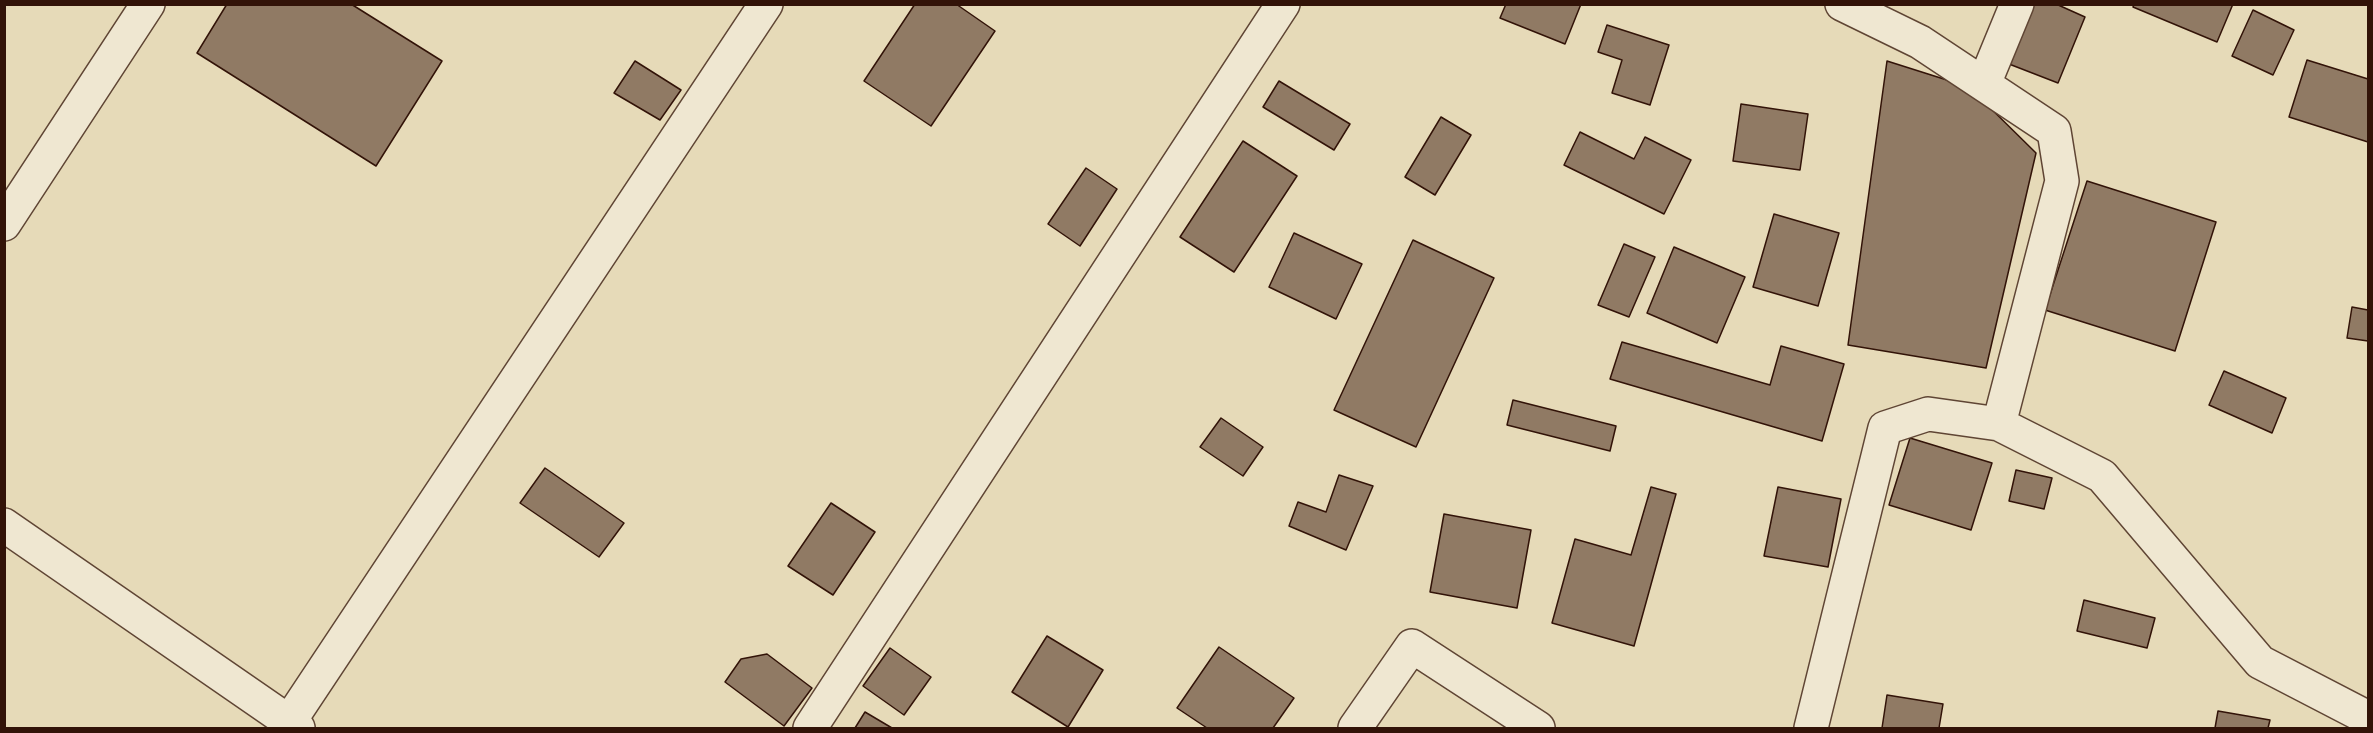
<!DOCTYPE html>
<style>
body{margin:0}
#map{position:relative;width:2373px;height:733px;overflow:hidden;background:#e6dab8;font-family:"Old Standard TT",serif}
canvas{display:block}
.frame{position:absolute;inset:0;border:6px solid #321308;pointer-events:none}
</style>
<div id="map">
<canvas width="2373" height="733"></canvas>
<div class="frame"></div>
</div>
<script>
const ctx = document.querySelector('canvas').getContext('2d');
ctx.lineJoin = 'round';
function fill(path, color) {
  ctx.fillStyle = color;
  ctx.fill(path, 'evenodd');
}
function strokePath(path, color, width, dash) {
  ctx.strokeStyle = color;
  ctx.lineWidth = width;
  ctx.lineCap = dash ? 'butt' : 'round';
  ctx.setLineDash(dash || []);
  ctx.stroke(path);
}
const building = new Path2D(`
 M227 4H351L442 61 376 166 197 53Z
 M915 4H956L995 31 931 126 864 81Z
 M1506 4H1581L1565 44 1500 18Z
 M2033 4H2056L2085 17 2058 83 2009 64Z
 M2134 4H2233L2217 42 2133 7Z
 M2253 10 2294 30 2273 75 2232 56Z
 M1607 25 1669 45 1650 105 1612 93 1622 60 1598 52Z
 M2307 60 2368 79V142L2289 117Z
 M635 61 681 90 660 120 614 93Z
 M1887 61 1969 87 2036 153 1986 368 1848 345Z
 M1279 81 1350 124 1334 150 1263 107Z
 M1741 104 1808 114 1800 170 1733 161Z
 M1441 117 1471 135 1435 195 1405 177Z
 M1580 132 1634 159 1645 137 1691 160 1664 214 1564 165Z
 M1243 141 1297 176 1234 272 1180 237Z
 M1086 168 1117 189 1080 246 1048 224Z
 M2087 181 2216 222 2175 351 2045 310Z
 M1774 214 1839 233 1818 306 1753 287Z
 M1294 233 1362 264 1336 319 1269 287Z
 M1413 240 1494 278 1416 447 1334 410Z
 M1624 244 1655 257 1629 317 1598 305Z
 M1674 247 1745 277 1717 343 1647 313Z
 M2352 307 2368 310V341L2347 338Z
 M1622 342 1770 385 1781 346 1844 364 1822 441 1610 379Z
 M2224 371 2286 398 2272 433 2209 405Z
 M1513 400 1616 426 1610 451 1507 425Z
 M1221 418 1263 447 1243 476 1200 447Z
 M1910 438 1992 463 1971 530 1889 505Z
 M545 468 624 523 599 557 520 503Z
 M2016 470 2052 478 2044 509 2009 501Z
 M1339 475 1373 486 1346 550 1289 526 1298 502 1326 512Z
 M1651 487 1676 494 1634 646 1552 623 1575 539 1631 555Z
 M1778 487 1841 499 1828 567 1764 556Z
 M831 503 875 532 833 595 788 566Z
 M1444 514 1531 530 1517 608 1430 592Z
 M2084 600 2155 618 2147 648 2077 631Z
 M1047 636 1103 670 1068 727 1012 692Z
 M1219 647 1294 698 1273 728H1207L1177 708Z
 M890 648 931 677 904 715 863 686Z
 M767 654 812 688 784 726 725 682 741 659Z
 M1887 695 1943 704 1939 728H1882Z
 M2218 711 2270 720 2268 728H2215Z
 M865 712 892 728H855Z`);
fill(building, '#907a64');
strokePath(building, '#321308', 1.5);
const minor = new Path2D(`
 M1842 4 1920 42 2054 131 2062 181 1999 424
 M1984 84 2017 4
 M4 224 148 4
 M4 525 298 728
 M285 728 766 4
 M810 728 1283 4
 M1355 728 1412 646 1538 728
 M1811 728 1885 428 1928 414 1999 424 2102 476 2260 662 2368 718`);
strokePath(minor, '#5f4534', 36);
strokePath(minor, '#efe7d1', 33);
</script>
